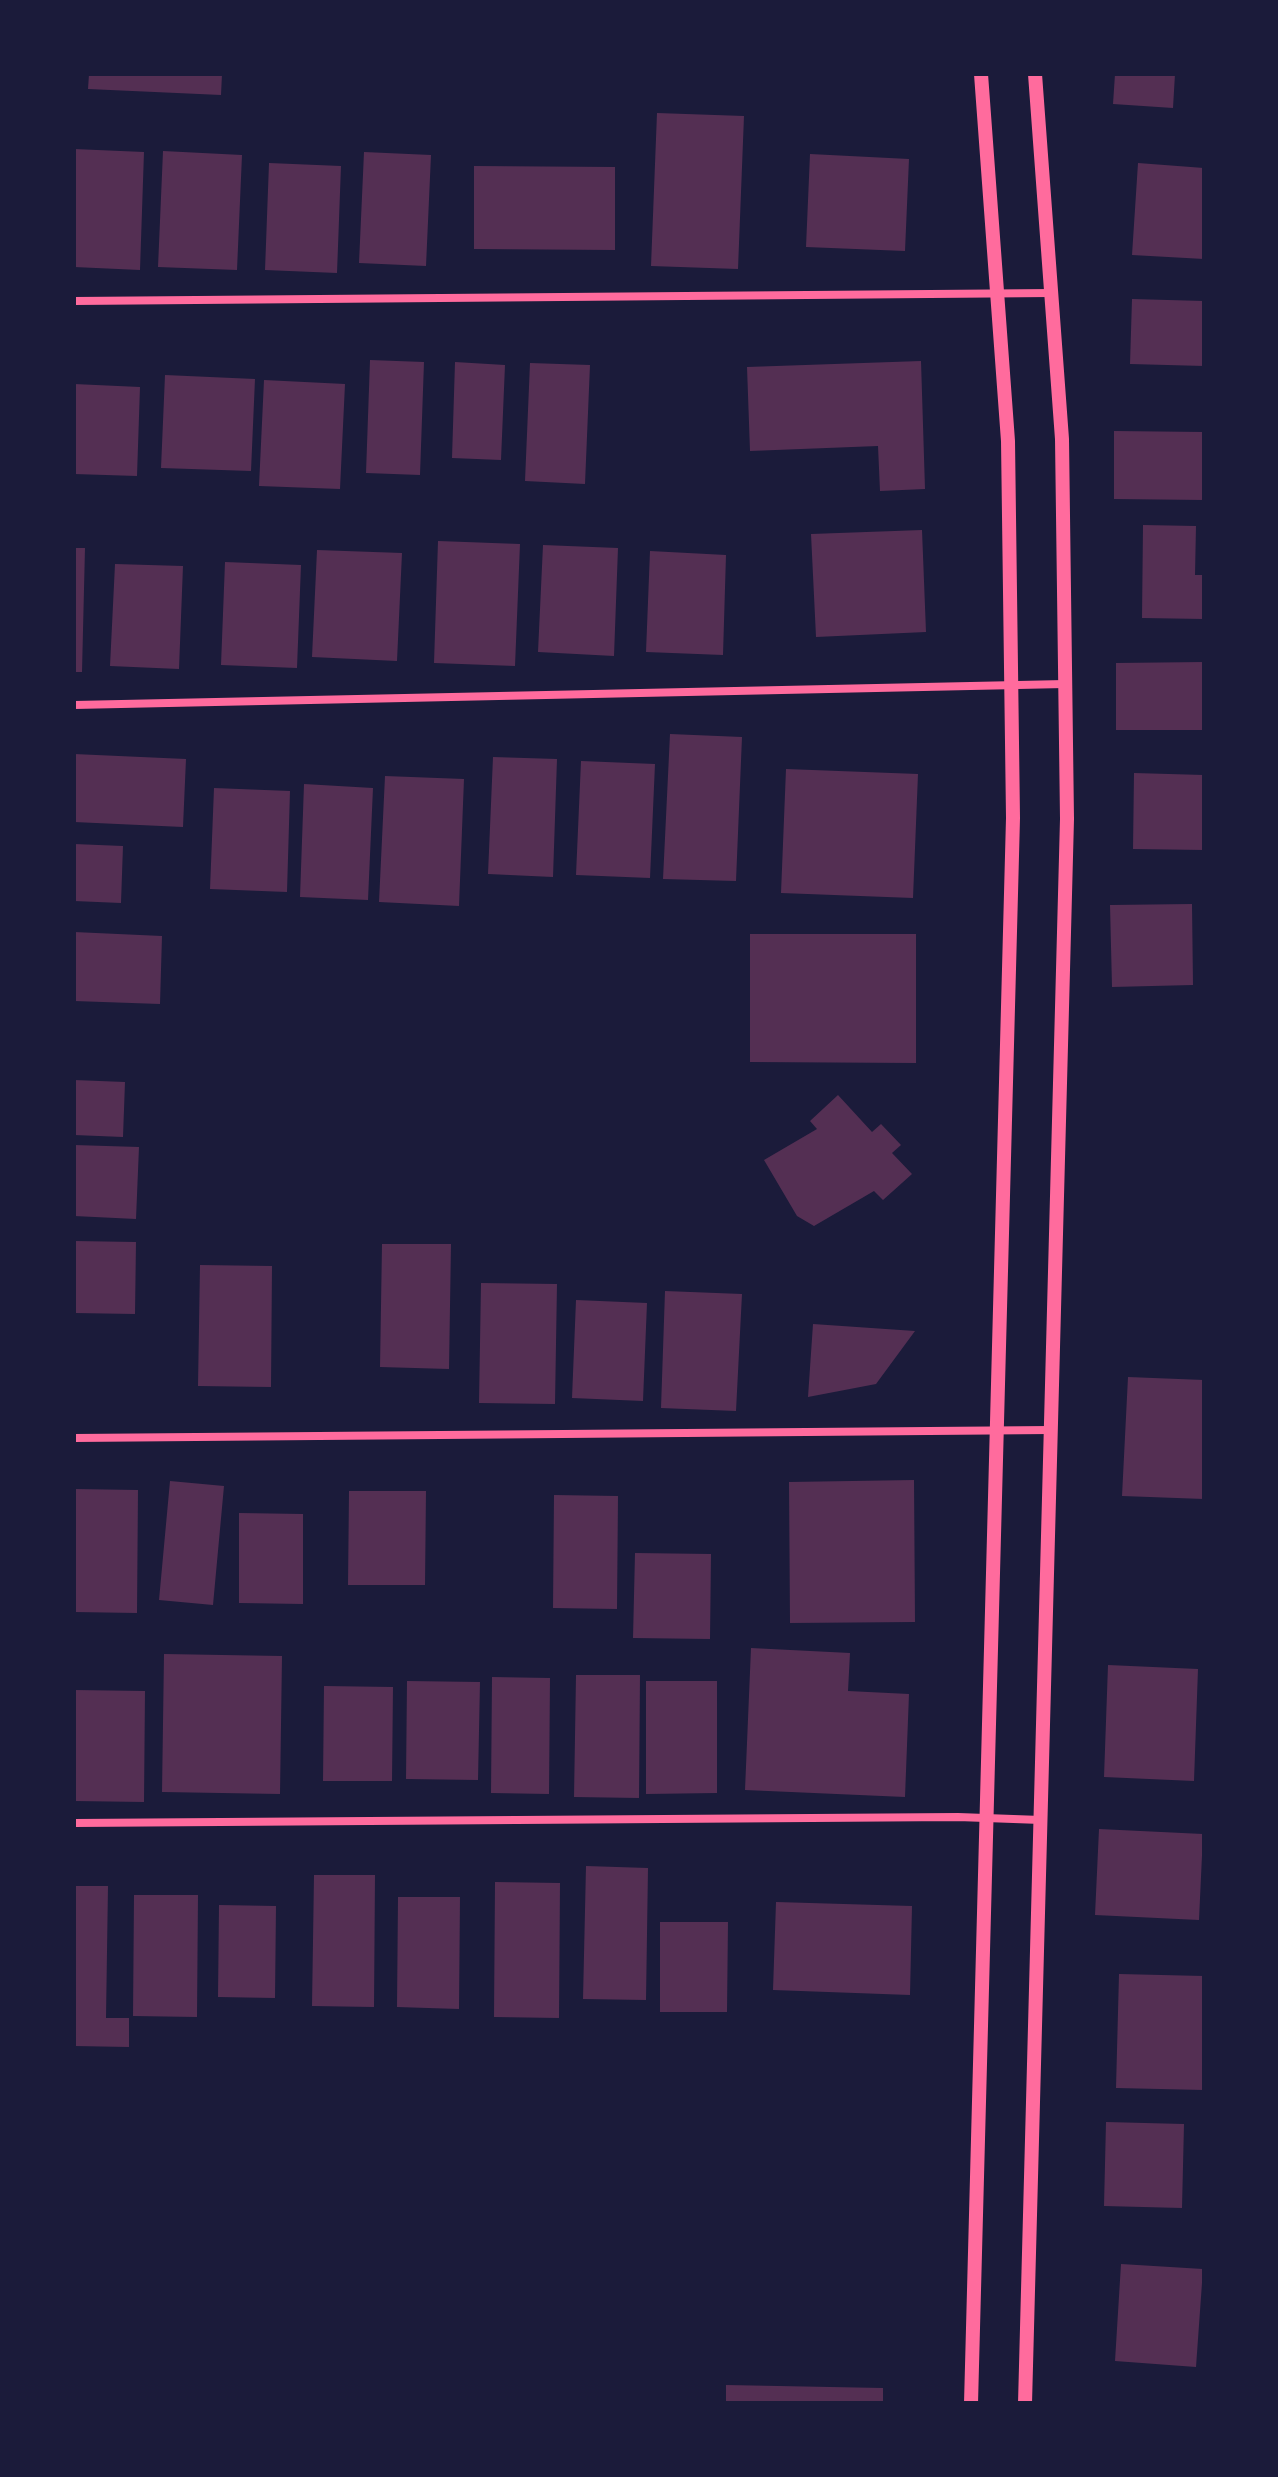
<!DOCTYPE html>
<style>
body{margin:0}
#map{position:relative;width:1278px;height:2477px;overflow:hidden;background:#1b1b3a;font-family:"Noto Sans",sans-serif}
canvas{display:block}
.frame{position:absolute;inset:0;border:76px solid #1b1b3a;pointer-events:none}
</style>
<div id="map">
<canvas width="1278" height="2477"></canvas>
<div class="frame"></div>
</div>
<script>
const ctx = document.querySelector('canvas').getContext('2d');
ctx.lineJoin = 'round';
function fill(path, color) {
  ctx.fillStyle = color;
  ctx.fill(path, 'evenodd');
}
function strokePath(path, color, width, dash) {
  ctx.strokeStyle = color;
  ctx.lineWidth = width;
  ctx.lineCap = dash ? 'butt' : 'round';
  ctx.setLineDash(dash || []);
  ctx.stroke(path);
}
fill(new Path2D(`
 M89 74H222L221 95 88 89Z
 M1115 74H1175L1173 108 1113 104Z
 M657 113 744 116 738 269 651 266Z
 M74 149 144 152 140 270 74 267Z
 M163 151 242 155 237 270 158 267Z
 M364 152 431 155 426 266 359 263Z
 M810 154 909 159 905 251 806 247Z
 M269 163 341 166 337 273 265 270Z
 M1138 163 1204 168 1202 203H1204V259L1132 255Z
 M474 166 615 167V250L474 249Z
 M1132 299 1204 301V366L1130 364Z
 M370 360 424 362 420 475 366 473Z
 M921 361 925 489 880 491 878 446 750 451 747 367Z
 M455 362 505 365 501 460 452 458Z
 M530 363 590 365 585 484 525 481Z
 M165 375 255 379 251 471 161 468Z
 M264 380 345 384 340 489 259 486Z
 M74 384 140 387 137 476 74 474Z
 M1114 431 1204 432V500L1114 499Z
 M1143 525 1196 526 1195 575H1204V619L1142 618Z
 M922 530 926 632 816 637 811 534Z
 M438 541 520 544 515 666 434 663Z
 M543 545 618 548 614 656 538 652Z
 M74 548H85L82 672H74Z
 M317 550 402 553 397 661 312 657Z
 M650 551 726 555 723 655 646 652Z
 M225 562 301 565 297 668 221 665Z
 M115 564 183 566 179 669 110 666Z
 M1204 662V730H1116V663Z
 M670 734 742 737 736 881 663 879Z
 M74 754 186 759 183 827 74 822Z
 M493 757 557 759 553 877 488 874Z
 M581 761 655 764 650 878 576 875Z
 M786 769 918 774 913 898 781 893Z
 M1134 773 1204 775V850L1133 849Z
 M385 776 464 779 459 906 379 902Z
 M304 784 373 788 368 900 300 897Z
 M214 788 290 791 287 892 210 889Z
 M74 844 123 846 121 903 74 901Z
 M1192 904 1193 985 1112 987 1110 905Z
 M74 932 162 936 160 1004 74 1001Z
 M750 934H916V1063L750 1062Z
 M74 1080 125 1082 123 1137 74 1135Z
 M838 1095 872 1132 881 1124 901 1145 892 1153 912 1174 883 1200 874 1191 814 1226 797 1216 764 1160 817 1129 810 1121Z
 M74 1145 139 1147 136 1219 74 1216Z
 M74 1241 136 1242 135 1314 74 1313Z
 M382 1244H451L449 1369 380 1367Z
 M200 1265 272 1266 271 1387 198 1386Z
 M481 1283 557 1284 555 1404 479 1403Z
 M665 1291 742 1294 736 1411 661 1408Z
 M576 1300 647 1303 643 1401 572 1398Z
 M813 1324 915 1331 876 1384 808 1397Z
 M1128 1377 1204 1380V1499L1122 1496Z
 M914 1480 915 1622 790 1623 789 1482Z
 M170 1481 224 1486 213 1605 159 1600Z
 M74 1489 138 1490 137 1613 74 1612Z
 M349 1491H426L425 1585H348Z
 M554 1495 618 1496 617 1609 553 1608Z
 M239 1513 303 1514V1604L239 1603Z
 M635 1553 711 1554 710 1639 633 1638Z
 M751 1648 850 1653 848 1691 909 1694 905 1797 745 1790Z
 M164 1654 282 1656 280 1794 162 1792Z
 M1108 1665 1198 1669 1194 1781 1104 1777Z
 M576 1675H640L639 1798 574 1797Z
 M492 1677 550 1678 549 1794 491 1793Z
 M407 1681 480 1682 478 1780 406 1779Z
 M646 1681H717V1793L646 1794Z
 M324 1686 393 1687 392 1781H323Z
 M74 1690 145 1691 144 1802 74 1801Z
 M1099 1829 1203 1834 1199 1920 1095 1915Z
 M586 1866 648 1868 646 2000 583 1999Z
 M314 1875H375L374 2007 312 2006Z
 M495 1882 560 1883 559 2018 494 2017Z
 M74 1886H108L106 2018H129V2047L74 2046Z
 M134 1895H198L197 2017 133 2016Z
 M398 1897H460L459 2009 397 2007Z
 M776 1902 912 1906 910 1995 773 1990Z
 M219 1905 276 1906 275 1998 218 1997Z
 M660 1922H728L727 2012H660Z
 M1119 1974 1204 1976V2090L1116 2088Z
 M1106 2122 1184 2124 1182 2208 1104 2206Z
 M1121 2264 1203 2269 1196 2367 1115 2361Z
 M726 2385 883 2388V2403H726Z`), '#542f53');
strokePath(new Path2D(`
 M74 301 1052 293
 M74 705 1065 684
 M74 1438 1051 1430
 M74 1823 958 1817 1041 1820`), '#ff6b9d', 8);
strokePath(new Path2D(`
 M971 2403 1013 818 1008 441 981 74
 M1025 2403 1067 819 1062 439 1035 74`), '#ff6b9d', 14);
</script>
